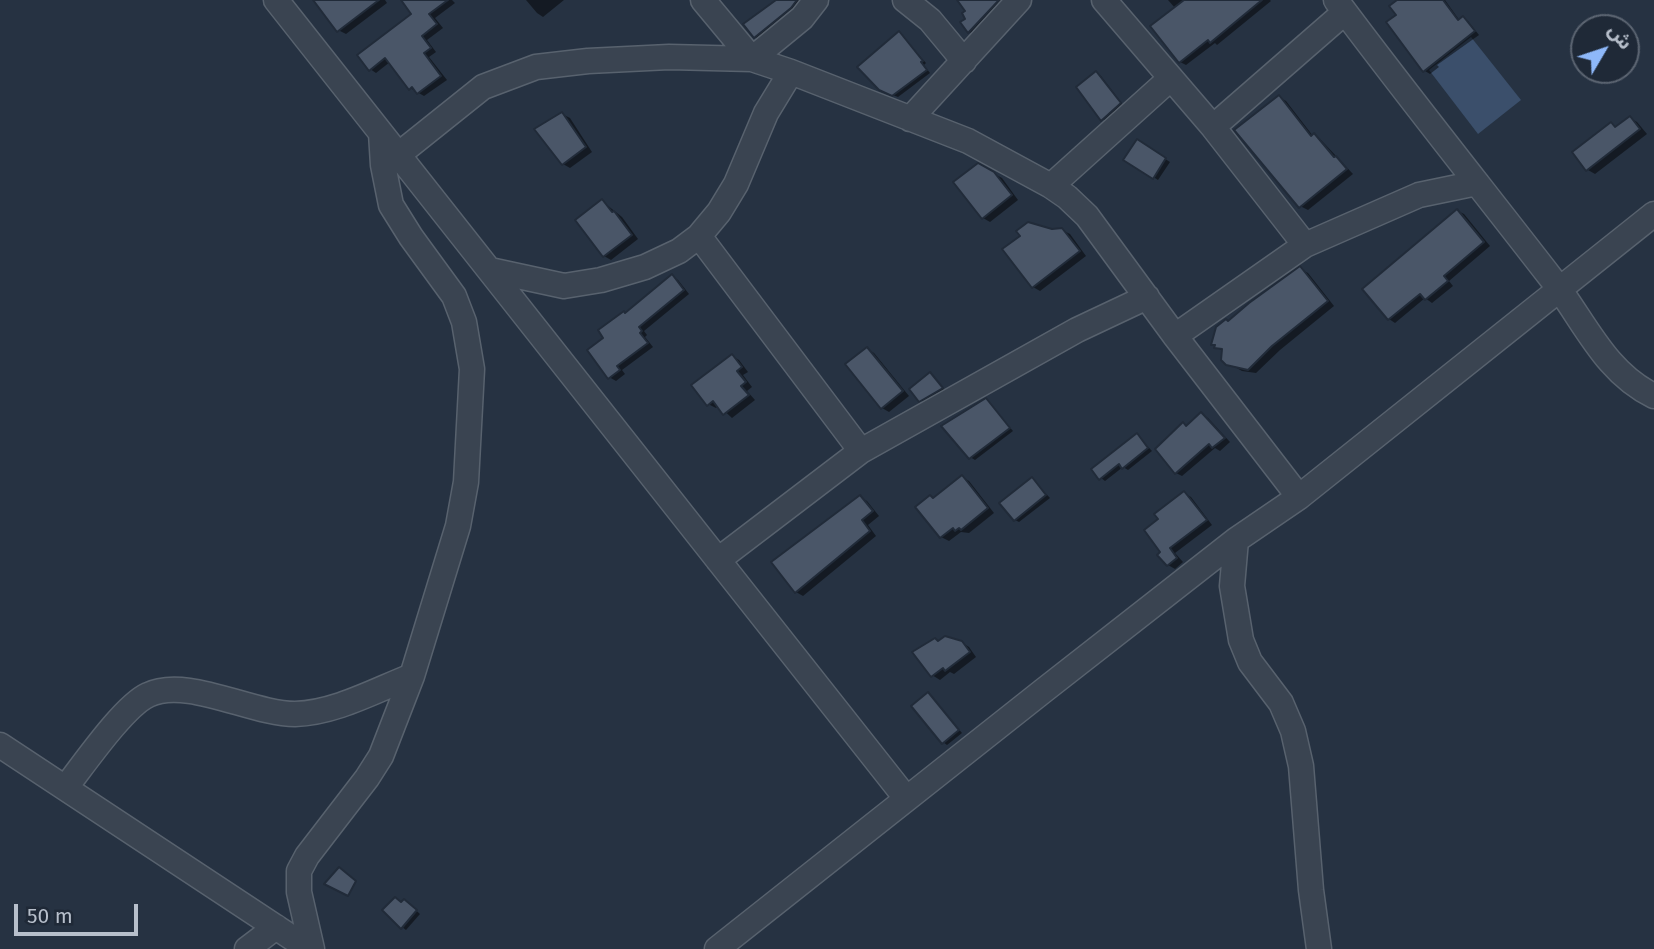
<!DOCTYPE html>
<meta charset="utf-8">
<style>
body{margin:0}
#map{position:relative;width:1654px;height:949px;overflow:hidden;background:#263242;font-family:"Fira Sans","Noto Sans Arabic",sans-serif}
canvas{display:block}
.north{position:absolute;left:1570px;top:14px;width:70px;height:70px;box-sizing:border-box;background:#1f2937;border:2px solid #5c6572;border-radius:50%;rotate:51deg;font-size:19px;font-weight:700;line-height:28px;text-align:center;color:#b7bfcb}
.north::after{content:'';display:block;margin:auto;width:24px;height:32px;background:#8eb8f9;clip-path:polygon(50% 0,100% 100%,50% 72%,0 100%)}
.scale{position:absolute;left:14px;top:904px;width:124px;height:32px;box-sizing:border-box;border:4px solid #b7bfcb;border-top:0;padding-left:9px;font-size:21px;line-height:24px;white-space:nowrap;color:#b7bfcb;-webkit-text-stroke:5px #1f2937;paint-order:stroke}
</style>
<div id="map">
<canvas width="1654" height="949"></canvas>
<div class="north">ش</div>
<div class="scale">50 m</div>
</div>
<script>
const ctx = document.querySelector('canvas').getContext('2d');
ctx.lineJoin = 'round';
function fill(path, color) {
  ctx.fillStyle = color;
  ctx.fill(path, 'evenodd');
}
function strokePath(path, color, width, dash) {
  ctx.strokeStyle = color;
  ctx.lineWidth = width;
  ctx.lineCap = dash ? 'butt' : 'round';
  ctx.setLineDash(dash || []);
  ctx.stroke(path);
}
fill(new Path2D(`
 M1471 37 1521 100 1478 134 1429 70Z`), '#3b4f6b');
fill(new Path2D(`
 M316 0H385L387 3 346 34 338 30Z
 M403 0H452L455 3 435 18 443 28 427 40 436 52 429 57 447 80 424 96 410 88 390 62 376 73 370 69 414 14Z
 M526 0H564L543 17 537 13Z
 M779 0H807L762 41 755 37Z
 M960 0H1006L973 34 969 32 968 11Z
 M1168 0H1270L1271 1 1217 45 1215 43 1186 65 1180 62 1175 8Z
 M1400 0H1445L1460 21 1463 18 1468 21 1479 35 1437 65 1439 67 1430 74 1425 71 1389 22 1398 15Z
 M899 33 926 63 924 65 930 73 898 97 885 92Z
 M1097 73 1101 76 1124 106 1107 122 1103 119Z
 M1279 97 1286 101 1313 136 1321 140 1353 174 1308 210 1300 206Z
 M562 114 570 118 592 152 570 168 563 164Z
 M1630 118 1637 122 1647 134 1595 174 1588 170 1611 124 1617 127Z
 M1137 141 1170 162 1158 180 1126 159Z
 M978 165 1002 178 1018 200 990 222 983 218Z
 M602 201 622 217 638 239 611 260 604 256Z
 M1458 211 1464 214 1490 246 1449 281 1453 286 1432 303 1425 298 1395 323 1389 319Z
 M1062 230 1070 234 1086 256 1040 291 1033 287 1052 231Z
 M1300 269 1308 273 1334 306 1280 350 1256 373 1242 371 1233 366 1224 352 1216 347 1228 323Z
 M672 276 678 280 689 294 644 331 647 335 645 337 653 347 622 370 625 374 616 381 609 377 606 338 626 314Z
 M867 349 874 353 909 396 889 412 882 408Z
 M732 356 739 360 748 372 743 375 752 387 747 391 755 400 732 418 719 406 716 408 708 404Z
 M930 374 946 391 924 403 920 400Z
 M986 400 1013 431 975 460 970 457Z
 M1202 415 1208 418 1230 442 1220 451 1215 448 1182 476 1176 473 1187 427Z
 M1137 435 1152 451 1128 470 1123 467 1105 481 1101 478Z
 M962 477 969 481 994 513 969 533 961 532 949 541 941 537 934 499Z
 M1032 479 1050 498 1019 522 1015 520Z
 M1184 493 1191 497 1212 525 1175 553 1183 562 1175 569 1168 565 1163 552 1161 519Z
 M860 497 867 501 879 516 868 525 876 536 803 596 796 592Z
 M939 642H961L969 647 976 657 954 674 950 672 940 680 932 675Z
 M928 694 962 733 947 745 943 742Z
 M400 902 408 903 420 914 406 930 402 927Z`), '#0007');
const building = new Path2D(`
 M313 0H379L337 32Z
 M401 0H448L429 14 437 24 422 36 431 48 424 53 441 76 417 94 412 87 409 90 385 58 369 71 357 55 411 14Z
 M776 0H797L791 8 754 38 743 24Z
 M957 0H999L968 33 960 22 965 19 962 13 965 11Z
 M1184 0H1262L1210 43 1208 40 1179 63 1150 26Z
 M1397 0H1443L1458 20 1463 16 1475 31 1423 72 1386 22 1396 15 1389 6Z
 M899 31 923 61 921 62 927 70 892 96 879 90 857 67Z
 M1096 71 1121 103 1101 121 1076 87Z
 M1279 95 1311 136 1314 133 1334 157 1336 156 1347 169 1299 208 1234 130Z
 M562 112 586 147 562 165 534 129Z
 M1630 116 1640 129 1586 171 1572 152 1611 122 1615 127Z
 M1137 139 1166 158 1153 179 1123 160Z
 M978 163 994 172 1012 195 982 219 953 182Z
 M602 199 612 212 614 211 632 235 603 257 575 220Z
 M1457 209 1484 242 1444 276 1448 281 1425 300 1420 294 1388 320 1362 289Z
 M1028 222 1052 229 1062 228 1080 251 1032 288 1002 249 1020 236 1016 231Z
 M1300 266 1328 301 1272 346 1248 370 1226 365 1221 360 1222 349 1214 348 1215 345H1211L1216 327 1226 319 1228 321 1249 303Z
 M672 274 684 290 639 327 642 331 640 333 648 343 617 366 620 370 608 379 587 350 603 338 598 330 624 311 625 313Z
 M867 347 903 391 881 409 845 364Z
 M732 354 742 367 737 371 746 382 741 386 749 395 723 415 713 401 707 406 691 385Z
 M930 372 943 388 919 402 909 389Z
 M986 398 1010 428 969 459 941 426Z
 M1201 412 1225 438 1212 448 1209 444 1175 474 1155 449 1183 422 1186 426Z
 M1137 433 1148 448 1122 469 1119 464 1099 480 1091 469Z
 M962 475 988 508 961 530 959 528 955 531 953 528 940 538 915 507 930 495 933 498Z
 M1032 477 1046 495 1014 521 999 503Z
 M1184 491 1207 520 1170 548 1177 558 1167 566 1157 555 1160 552 1144 530 1158 519 1154 514Z
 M860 495 873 511 862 520 870 531 795 593 771 562Z
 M945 636 962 641 970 652 945 671 943 668 931 677 912 652 935 638 938 641Z
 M928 692 959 730 942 744 911 706Z
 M339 867 356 881 348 896 324 884Z
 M395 897 401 902 404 899 417 910 401 929 382 910Z`);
fill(building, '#4a5668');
strokePath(building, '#212b39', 2);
const minor = new Path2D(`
 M276 0 906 798
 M703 0 752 59 802 18 816 0
 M905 0 930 20 964 61
 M1104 0 1213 127 1305 245
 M1336 0C1406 94 1479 185 1551 278 1584 320 1604 372 1654 396
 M910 119 1019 0
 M1213 127 1345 12
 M398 155 483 87 536 67 588 61 669 57 752 59 791 72 968 141 1051 186 1067 197 1087 216 1175 336 1299 497
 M1051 186 1171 78
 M699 236 861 451
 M490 270 564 286 601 280 645 267 679 251 699 236 719 212 736 184 766 113 791 72
 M1175 336 1305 245 1419 195 1477 183
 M1236 540 1232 586 1241 640 1250 662 1281 703 1293 731 1301 766 1311 890 1319 949
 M718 560 861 451 1077 330 1147 297
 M0 745 309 949
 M66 787C84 764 124 706 148 695 186 676 252 714 295 714 335 713 376 690 412 676
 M247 949 276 927
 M312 949 299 892V871L307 856 367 778 381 756 412 676 458 526 466 482 472 369 464 322 454 296 411 237 391 205 383 165 381 133
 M717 949 1043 691 1236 540 1299 497 1654 214`);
strokePath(minor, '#58626e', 27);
strokePath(minor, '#3a4451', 24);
</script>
